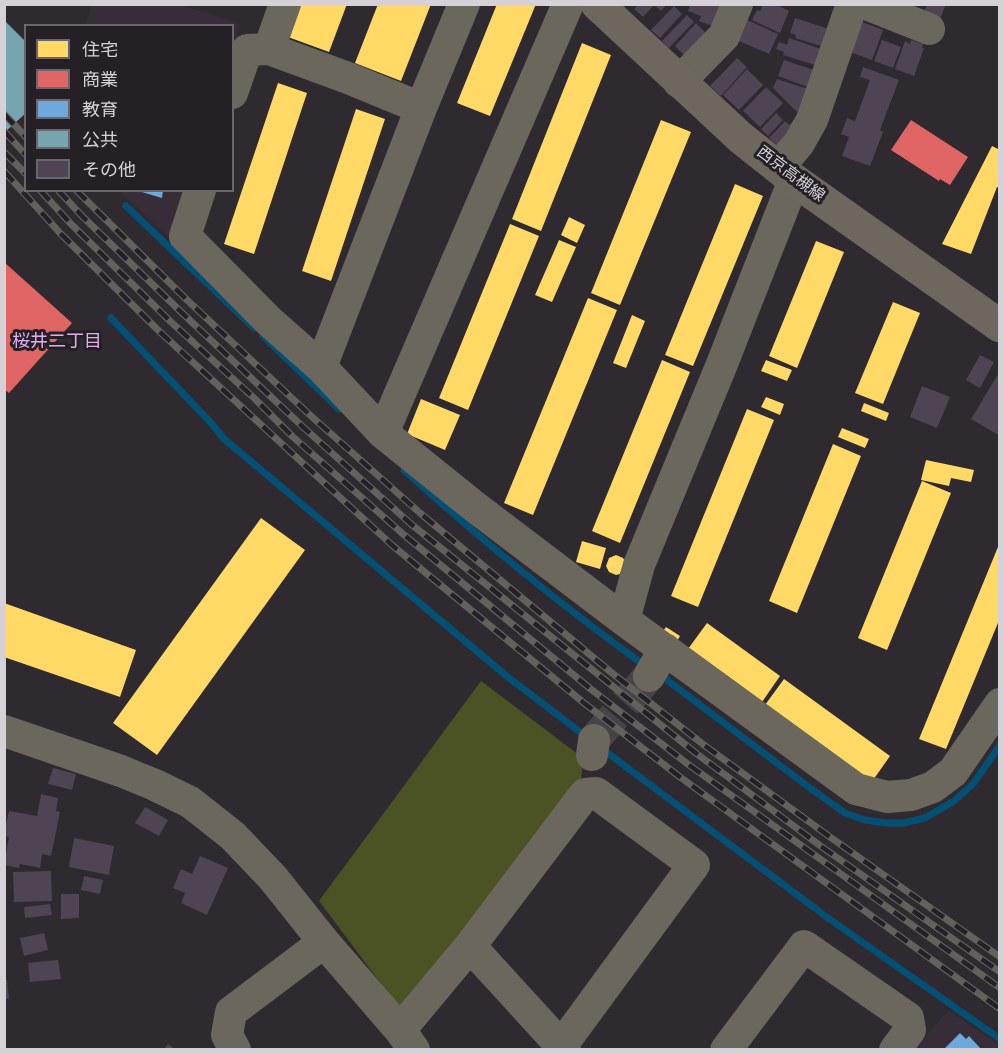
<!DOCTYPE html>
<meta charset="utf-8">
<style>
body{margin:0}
#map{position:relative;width:1004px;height:1054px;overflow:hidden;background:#2e2a2f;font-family:"Source Sans 3","Noto Sans JP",sans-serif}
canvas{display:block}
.frame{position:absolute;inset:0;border:6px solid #d5d1d6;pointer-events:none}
.legend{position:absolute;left:24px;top:24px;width:210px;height:168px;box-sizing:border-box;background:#251f26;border:2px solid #6b666c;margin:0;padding:8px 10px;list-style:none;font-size:18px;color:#d5d1d6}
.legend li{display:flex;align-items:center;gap:12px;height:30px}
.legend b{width:30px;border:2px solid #6b666c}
</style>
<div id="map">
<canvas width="1004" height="1054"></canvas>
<div class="frame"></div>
<ul class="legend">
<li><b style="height:16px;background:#ffd966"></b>住宅</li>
<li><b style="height:16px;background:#e06666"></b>商業</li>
<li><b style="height:16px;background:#6fa8dc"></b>教育</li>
<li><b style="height:16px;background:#76a5af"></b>公共</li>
<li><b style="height:16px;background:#4e4453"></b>その他</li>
</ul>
</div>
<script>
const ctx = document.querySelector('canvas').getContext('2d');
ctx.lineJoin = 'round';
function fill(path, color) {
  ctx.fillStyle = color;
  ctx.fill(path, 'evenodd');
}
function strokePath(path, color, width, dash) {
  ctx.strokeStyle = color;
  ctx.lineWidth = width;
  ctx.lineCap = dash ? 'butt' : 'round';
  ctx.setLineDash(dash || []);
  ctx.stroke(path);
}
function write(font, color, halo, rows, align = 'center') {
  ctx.font = font + ' "Source Sans 3","Noto Sans JP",sans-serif';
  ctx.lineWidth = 6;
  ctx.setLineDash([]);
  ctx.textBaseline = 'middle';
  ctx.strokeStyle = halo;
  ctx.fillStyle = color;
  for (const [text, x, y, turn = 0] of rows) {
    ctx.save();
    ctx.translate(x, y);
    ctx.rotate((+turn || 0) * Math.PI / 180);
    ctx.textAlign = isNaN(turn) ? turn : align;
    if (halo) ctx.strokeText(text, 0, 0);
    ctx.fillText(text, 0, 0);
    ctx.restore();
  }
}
fill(new Path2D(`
 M92 4 181 5 240 24 233 45 232 26H85Z
 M120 191H184L168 237Z
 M948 1010 1000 1045 999 1050H914Z`), '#362d38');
fill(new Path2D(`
 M481 681 583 758 581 781 410 1007 397 1005 319 901Z`), '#4b5223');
fill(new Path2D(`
 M300 4H347L329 52 288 37Z
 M378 4H431L401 81 355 63Z
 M497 4H536L490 116 457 103Z
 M582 43 611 55 541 231 512 219Z
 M278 83 307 93 254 254 224 244Z
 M356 109 385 119 331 281 302 271Z
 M661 120 691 132 620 305 591 293Z
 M992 146 1000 150V188L997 187 971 254 942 244Z
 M735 184 763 196 693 366 665 355Z
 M569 217 585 225 577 243 561 235Z
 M510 224 539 236 468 410 439 398Z
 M559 240 576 247 552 302 535 295Z
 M816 241 844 252 797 368 769 356Z
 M588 298 617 310 533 515 504 503Z
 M893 302 920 313 883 404 855 393Z
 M632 315 645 321 626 368 613 363Z
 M662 360 690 372 620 543 592 531Z
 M766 360 792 370 787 381 761 371Z
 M766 397 784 404 780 415 761 407Z
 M421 399 460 415 445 450 407 434Z
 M864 403 889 413 886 421 861 411Z
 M747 409 774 420 698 607 671 596Z
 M842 428 869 439 865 448 838 437Z
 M833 444 861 456 797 613 769 601Z
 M926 460 974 470 971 482 951 478 949 486 921 480Z
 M922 481 951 493 887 650 858 638Z
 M261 518 305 550 157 755 113 723Z
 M582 541 606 548 600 569 576 562Z
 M1000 542V618L946 749 919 739Z
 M616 555 623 558 625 561 620 574 616 575 609 572 606 566 609 558Z
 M4 603 136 650 120 697 4 657Z
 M707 623 780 676 762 702 688 649Z
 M666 627 680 636 676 643 661 634Z
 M784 679 890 756 871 783 765 705Z`), '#ffd966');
fill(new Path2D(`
 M911 120 968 157 950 185 940 179 939 181 891 150Z
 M4 262 72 323 9 393 4 389Z`), '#e06666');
fill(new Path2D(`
 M135 190H163L162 198Z
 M960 1033 966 1039 969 1036 982 1050H943Z`), '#6fa8dc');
fill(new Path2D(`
 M4 20 26 42V113L4 133Z`), '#76a5af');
strokePath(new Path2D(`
 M126 206 254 328
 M111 318 213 425 223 438 509 678 588 738
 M263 336 339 409
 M404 470C480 539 561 605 644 665
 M659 674 806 785 845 813 865 820 886 823H904L925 818 954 801 973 784 1000 745
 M601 748 828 918 1000 1039`), '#045075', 7);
fill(new Path2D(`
 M639 4H667L661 11 654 5 643 17 634 9Z
 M690 4H721L712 26 699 21 701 16 688 11Z
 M763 4H775L789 11 780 33 752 20 757 10 760 11Z
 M927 4H946L940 19 924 13Z
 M674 6 682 14 660 38 651 30Z
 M687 15 694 22 669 48 662 41Z
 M795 18 829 29 824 44H821V46L795 38 796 35 790 33Z
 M747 20 778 34 769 54 739 41Z
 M862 22 883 30 872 60 850 52Z
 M696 23 708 35 686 57 675 46Z
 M789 38 821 49 815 65 783 55 784 52 776 49 779 42 787 45Z
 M882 40 901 47 893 68 874 61Z
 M911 40 923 44 922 48H924L914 76 895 69 905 41 910 44Z
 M737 58 747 67 721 96 710 86Z
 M784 60 814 70 808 87 778 76Z
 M863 67 899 80 880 130 883 132 870 166 842 156 849 137 841 134 847 118 855 121 870 80 860 77Z
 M747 69 763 85 739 110 723 95Z
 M777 79 814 91 801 116 773 88Z
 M766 87 783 103 760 127 743 111Z
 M776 113 783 120 768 136 761 129Z
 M796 118 778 146 769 138 785 121 789 125Z
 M980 355 994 362 980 388 966 380Z
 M1000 371V436L971 419Z
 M922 386 950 397 937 428 910 417Z
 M53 768 76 774 72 790 48 784Z
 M41 794 58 798 56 811 60 812 51 856 42 854 40 868 20 864 19 868 4 865 9 837 4 836V833L9 811 37 816Z
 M145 807 168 820 159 836 135 823Z
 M74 838 114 846 109 875 69 867Z
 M200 856 228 868 207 915 181 903 185 893 173 888 181 869 192 874Z
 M51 871 52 901 14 902 13 872Z
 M84 876 103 880 100 894 81 890Z
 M61 894H79V918L61 919Z
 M50 904 52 915 25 918 24 907Z
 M44 933 48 950 24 956 20 938Z
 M58 960 61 979 30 982 28 963Z
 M4 980H7L9 999H4Z
 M168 1044 176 1050H163Z`), '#4e4453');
strokePath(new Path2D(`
 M594 740 649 676`), '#474348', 32, [32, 16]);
strokePath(new Path2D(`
 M866 4 929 29
 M269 49 285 4
 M679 82 724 36 737 4
 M232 93 247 50 269 49 348 78 421 108
 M779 167 799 143 812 120 852 4
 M200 190 185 236 269 321 321 367 383 433 475 507 624 620 856 789 887 797 911 795 933 787 953 772 1000 704
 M321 367 421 108 464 4
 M383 433 568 4
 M624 620 639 565 722 364 794 180
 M649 676 665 649
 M4 731 121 771 155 785 190 802 233 836 273 878 324 942 400 1030 414 1050
 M592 755 594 740
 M470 946 565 1050
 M400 1030 470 946 585 794 596 793 694 865 562 1045
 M235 1050 227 1035 231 1012 324 942
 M726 1050 804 946 908 1018 910 1030 895 1050`), '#6c675d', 32);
strokePath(new Path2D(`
 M597 4 741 138 794 180 1000 326`), '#6e675e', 33);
const rail = new Path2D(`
 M4 114 26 137
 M4 131 26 155
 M4 152 26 174
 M4 171 60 233 160 332 393 546 584 703 680 777 1000 1009
 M40 190 71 224 170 321 254 398 292 436 403 534 592 690 689 765 1000 988
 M58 190 81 215 179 310 303 427 411 524 697 754 822 847 1000 972
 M76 190 186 299 311 416 420 513 612 673 704 745 830 837 1000 957`);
strokePath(rail, '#64615d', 7);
strokePath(rail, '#251f26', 4.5, [14]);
write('16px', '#d5d1d6', '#251f26', [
 ["西京高槻線",790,175,37]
]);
write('18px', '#dfafed', '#251f26', [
 ["桜井二丁目",57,343]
]);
</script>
